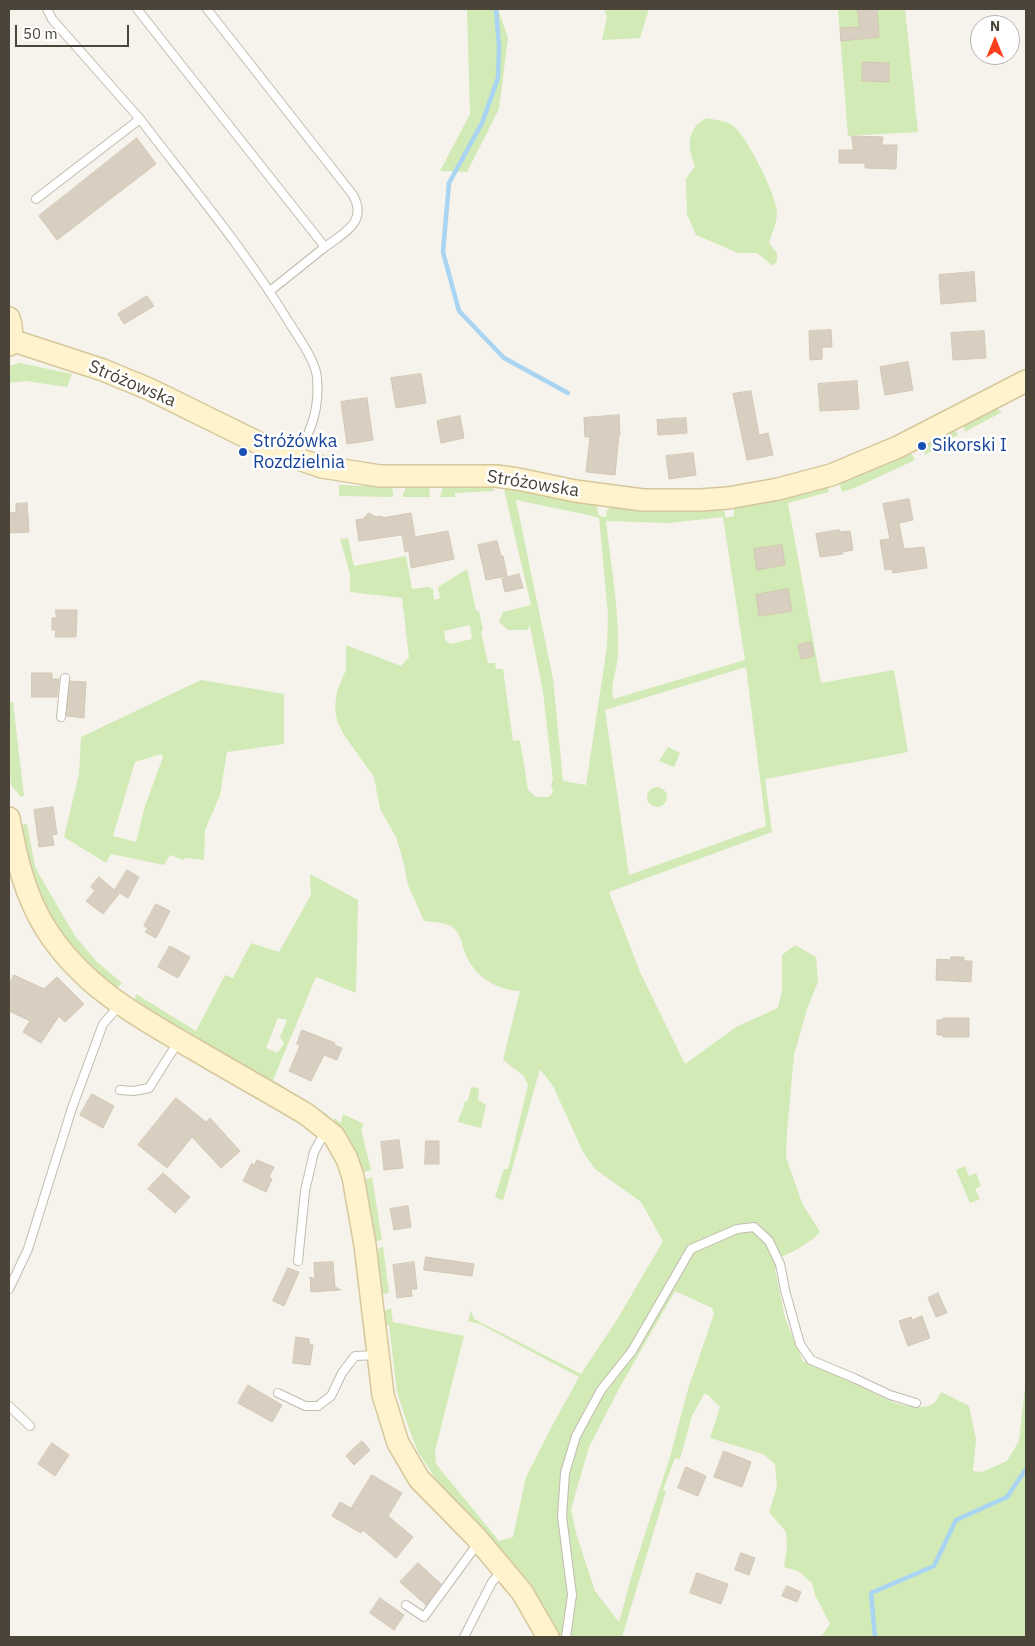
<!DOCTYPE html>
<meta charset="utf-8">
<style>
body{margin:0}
#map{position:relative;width:1035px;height:1646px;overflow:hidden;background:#f6f3ec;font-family:"IBM Plex Sans",sans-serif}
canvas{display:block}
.frame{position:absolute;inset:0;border:10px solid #4b4439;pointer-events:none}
.north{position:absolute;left:970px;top:15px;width:50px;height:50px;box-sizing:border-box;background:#fff;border:1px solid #b7b4b0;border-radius:50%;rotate:0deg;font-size:14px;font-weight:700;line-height:20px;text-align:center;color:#4b4439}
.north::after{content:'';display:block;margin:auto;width:18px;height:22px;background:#fc3f1d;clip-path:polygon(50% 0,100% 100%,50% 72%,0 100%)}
.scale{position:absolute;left:15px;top:25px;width:114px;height:22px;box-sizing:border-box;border:2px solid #4b4439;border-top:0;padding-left:6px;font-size:15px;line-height:18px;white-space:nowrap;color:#4b4439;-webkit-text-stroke:4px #fff;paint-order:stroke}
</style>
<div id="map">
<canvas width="1035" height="1646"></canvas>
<div class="frame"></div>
<div class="north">N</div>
<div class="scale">50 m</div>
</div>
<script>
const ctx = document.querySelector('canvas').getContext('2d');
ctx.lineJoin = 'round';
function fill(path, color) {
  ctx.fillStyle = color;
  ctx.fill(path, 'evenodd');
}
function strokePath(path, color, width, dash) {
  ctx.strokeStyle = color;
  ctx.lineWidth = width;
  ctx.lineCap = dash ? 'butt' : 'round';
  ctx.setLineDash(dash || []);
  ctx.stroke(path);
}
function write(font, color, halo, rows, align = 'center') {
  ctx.font = font + ' "IBM Plex Sans",sans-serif';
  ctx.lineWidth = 5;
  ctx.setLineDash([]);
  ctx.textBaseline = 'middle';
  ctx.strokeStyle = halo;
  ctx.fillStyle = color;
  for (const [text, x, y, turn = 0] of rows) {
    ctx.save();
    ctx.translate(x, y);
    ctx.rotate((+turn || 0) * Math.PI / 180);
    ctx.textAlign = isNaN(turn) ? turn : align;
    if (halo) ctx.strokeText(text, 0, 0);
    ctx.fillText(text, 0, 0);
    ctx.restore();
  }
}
fill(new Path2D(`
 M467 9H498L508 38 499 109 467 172 440 171 470 114Z
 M604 9H649L640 38 602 40 607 17Z
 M838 9H905L918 132 848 136Z
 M706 118C713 120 725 120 732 125 745 132 778 198 777 213 777 223 772 233 769 243L777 253V261L773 266 757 253H738L696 235 687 214 686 179 695 166C690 154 686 138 696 126 698 123 703 121 706 118Z
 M20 363 72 374 67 387 26 381 9 383V366Z
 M994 407 1002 412 965 432 963 423Z
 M952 430H955L958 435 925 455 923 445Z
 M910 451 915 460 857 487 842 492 839 482Z
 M339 485 389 487 393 490V497L339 496Z
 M429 486 430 497H402L406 487Z
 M493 486 494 491 455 493V497H440L443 487Z
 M828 487 829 492 788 503 821 683 894 670 908 752 765 779 772 832 609 892 640 972 685 1064 736 1027 778 1008 782 990V955L795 945 816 957 818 982 807 1009 794 1055 787 1131 786 1157 802 1203 820 1232C811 1242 789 1256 775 1258L778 1267 775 1269 785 1318 803 1362 807 1361 895 1403C906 1406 925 1411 935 1402 937 1400 939 1395 941 1392L969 1406 976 1439 973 1471 982 1472 1007 1461 1019 1441 1026 1378V1637H821L830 1624 815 1595 812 1583 798 1571 784 1567 787 1547 786 1532 769 1512 777 1487 775 1464 763 1454 710 1438 720 1407 707 1394H704L692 1416 680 1459 675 1458 663 1490 666 1491 622 1637H558L443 1490 418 1452 409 1429 397 1392 389 1325H381V1312L391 1308 393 1322 464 1336 435 1451 436 1464 499 1541 513 1537 526 1477 551 1428 579 1377 480 1324 468 1321 471 1311 474 1319 581 1374 618 1318 663 1241 641 1202 595 1169 583 1152 553 1086 540 1069 503 1201 495 1197 504 1169H508L528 1085 524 1076 503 1060 520 991C495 990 472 975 464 950 461 941 460 932 451 926 444 922 431 922 424 921L408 885 403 860 396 837 380 809 374 777 344 735 337 721 335 707 337 691 346 670V645L401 666 409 657 402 598 350 592V574L340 539 348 538 354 566 406 556 412 589 428 587 433 589 434 600 440 598 438 587 467 569 476 611H479L483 630 481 632 482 636 488 663H495L496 669H503L513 741 520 740 528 790 536 797H549L553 792 551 784 553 780 543 692 530 626 527 630H508L499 622 503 612 531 605 504 490 506 489 596 503 599 516 606 517 607 510 613 506 670 511 724 509 726 518 734 516V508ZM516 500 588 515 599 518 608 614 607 647 586 785 563 781 553 679ZM723 517 745 660 613 699C610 682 618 669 618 653 619 609 611 565 606 521L670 523ZM470 625 472 639 450 644 445 640 444 631ZM746 667 766 826 629 875 605 710ZM675 1291 712 1308 714 1314 688 1389 670 1457 633 1571 619 1622 595 1591 576 1533 571 1509 589 1447 620 1387Z
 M201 680 284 694V744L227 752 220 795 205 830 204 860 185 858 183 860 170 855 164 865 111 854 106 863 64 837 79 774 81 737ZM161 754 163 757 145 806 136 842 113 836 135 762Z
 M9 702H13L24 796 21 797 11 785 9 763Z
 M668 747 680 753 674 767 659 761Z
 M647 797a10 10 0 1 1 20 0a10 10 0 1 1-20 0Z
 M27 824 35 866 40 876 75 936 96 961 122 983 116 989 108 985 75 951 46 910 27 864 21 825Z
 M310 874 358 900 356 993 316 977 273 1080 328 1115 326 1120 134 1003 136 994 196 1031 225 975 233 978 251 943 279 952 311 895ZM278 1018 287 1020 280 1037 284 1044 277 1053 266 1048Z
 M471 1087 479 1088 478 1100 486 1105 481 1128 458 1122C459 1114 464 1111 464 1103L468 1100Z
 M343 1114 364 1124 361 1129 371 1170 361 1173 333 1124 334 1118 341 1123Z
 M965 1166 969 1176 976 1173 981 1186 975 1189 980 1199 970 1203 956 1170Z
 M372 1177 382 1240 377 1241 372 1239 364 1180Z
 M383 1246 389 1293 383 1294 379 1291 375 1251Z`), '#d2eab5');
strokePath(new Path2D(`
 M496 9 499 46 498 78 482 123 449 183 443 252 459 311 504 358 568 393
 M875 1637 871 1593 934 1566 956 1520 1007 1497 1026 1469`), '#a9d4f2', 4.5);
const building = new Path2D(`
 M858 9H877L879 37 841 41 840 28 859 27Z
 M863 62 889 63V82L862 81Z
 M852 136 883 137 882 145H897L896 169 865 168V163H839V150H853Z
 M137 138 156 164 57 240 39 216Z
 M974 272 976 301 941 304 939 275Z
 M147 296 154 306 124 324 118 314Z
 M831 330 832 347H822V359L810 360 809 331Z
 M984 331 986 358 953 360 951 333Z
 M908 362 913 390 885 395 880 367Z
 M421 374 426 403 396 408 391 378Z
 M857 381 859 409 820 411 818 384Z
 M751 391 759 435 768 433 773 455 747 460 733 394Z
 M367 398 373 440 347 444 341 402Z
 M619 415 620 435H619L615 475 586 472 590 437H585L584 418Z
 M460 416 464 438 441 443 437 421Z
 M686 418 687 433 658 435 657 420Z
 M693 453 696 475 669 479 666 456Z
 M909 499 913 520 899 523 904 549 924 547 927 568 893 573 892 569 885 570 880 540 890 539 883 504Z
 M27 503 29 532 9 533V513L16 512V504Z
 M369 513 376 517 382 516V518L411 513 415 537 448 531 454 559 411 568 409 551 405 552 402 535 359 541 356 520 363 519Z
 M839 530 840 532 850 531 853 550 842 552 843 554 820 557 816 534Z
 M497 541 501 556H503L507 576 486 580 478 545Z
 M782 545 785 565 757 570 754 549Z
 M519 574 523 588 505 592 502 579Z
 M788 589 792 611 759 616 756 595Z
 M56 610H77L76 637H55L56 630H52V618H56Z
 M811 642 814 656 801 659 798 645Z
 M32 673H52V679H59L57 697H32Z
 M70 681 86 682 84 718 67 716Z
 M53 807 57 834 52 835 54 845 39 847 34 810Z
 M127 870 139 877 128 898 115 890Z
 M99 877 119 894 103 914 86 901 95 891 91 887Z
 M156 904 170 911 156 938 145 932 148 928 144 926Z
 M170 946 190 957 178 978 158 967Z
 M951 957H964V961H972L971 982 936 980 937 959 951 960Z
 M14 975 44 989 57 977 84 1004 65 1022 59 1016 41 1043 23 1032 30 1021 9 1011V986Z
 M943 1018H969V1037H943V1035H937V1020H943Z
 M302 1030 335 1043 334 1045 342 1048 337 1060 324 1055 311 1081 289 1071 300 1046 297 1044Z
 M92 1094 114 1106 103 1128 80 1115Z
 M176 1098 206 1122 210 1118 240 1151 221 1168 192 1137 167 1168 138 1145Z
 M399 1140 403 1168 384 1170 381 1142Z
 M426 1141H439V1164H425Z
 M257 1160 274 1167 269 1177 272 1179 266 1192 243 1181 252 1163 254 1166Z
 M163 1173 190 1197 175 1213 148 1189Z
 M408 1206 411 1227 394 1230 390 1209Z
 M426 1257 474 1264 472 1276 424 1270Z
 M333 1262 335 1287 341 1290 311 1292 310 1277 315 1279 314 1263Z
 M414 1262 417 1289H411L412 1296 397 1298 393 1265Z
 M288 1268 299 1272 284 1306 273 1301Z
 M938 1293 947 1313 936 1317 928 1298Z
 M922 1316 930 1338 908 1346 899 1321 911 1317 912 1320Z
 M296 1337 309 1339V1344L313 1345 310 1365 293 1363Z
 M248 1385 282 1405 272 1422 238 1403Z
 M362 1441 370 1450 354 1465 346 1456Z
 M52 1443 69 1455 55 1476 38 1464Z
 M724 1451 751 1462 742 1487 714 1477Z
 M686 1467 706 1476 698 1496 678 1488Z
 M372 1475 402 1493 388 1516 413 1537 396 1558 363 1530 361 1533 332 1516 340 1502 351 1508Z
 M741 1553 755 1558 749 1575 735 1570Z
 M418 1563 441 1584 426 1605 400 1582Z
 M697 1573 728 1584 721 1604 690 1593Z
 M787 1586 801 1592 797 1602 782 1596Z
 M380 1598 404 1615 394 1630 370 1613Z`);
fill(building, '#d8cfc1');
strokePath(building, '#d3c7b4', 1);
const lane = new Path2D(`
 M47 9 52 19 140 119
 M137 9 325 247C344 233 368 222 353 195L207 9
 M36 199 140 119C191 186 246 251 290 324 299 338 316 362 317 378 320 409 311 430 297 457
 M270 291 325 247
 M61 717 65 678
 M120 1090 134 1091 149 1088 178 1042
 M298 1261 305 1191 314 1152 326 1130
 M9 1289 28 1249 72 1108 103 1024 120 1005
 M278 1393 305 1406H318L331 1396 342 1373 355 1356 377 1355
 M9 1406 30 1426
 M406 1605 424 1617 478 1543
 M464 1637 492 1582 503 1570
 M566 1637 572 1595 562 1516 565 1473 576 1436 601 1390 632 1351 691 1249 737 1229 754 1227 769 1241 780 1264 785 1290 800 1344 811 1360 854 1378 890 1395 916 1403`);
const secondary = new Path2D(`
 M9 318C12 326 13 337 9 345
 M11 340 103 370 149 389 275 451 322 467 380 476H496L518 479 575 491 643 500H700L728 498 778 489 831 475 898 447 1026 381
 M9 818C16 857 25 896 46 929 83 987 137 1016 194 1049 231 1071 269 1092 306 1114L334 1136 347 1159 353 1177 365 1245 383 1395 398 1443 419 1479 475 1536 522 1592 548 1637`);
strokePath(lane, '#c2bbae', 10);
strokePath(secondary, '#d6c79b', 24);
strokePath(lane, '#fff', 8);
strokePath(secondary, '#fff3cd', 21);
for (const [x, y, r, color] of [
 [922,446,5,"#1a4fb4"],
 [243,452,5,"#1a4fb4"]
]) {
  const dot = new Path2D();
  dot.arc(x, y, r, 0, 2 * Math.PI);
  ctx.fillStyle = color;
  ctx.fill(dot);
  strokePath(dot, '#fff', 2);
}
write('18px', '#4b4439', '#fff', [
 ["Stróżowska",132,384,23],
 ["Stróżowska",533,484,9]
]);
write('18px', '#164399', '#fff', [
 ["Stróżówka",253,442],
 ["Rozdzielnia",253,463],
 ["Sikorski I",932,446]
], 'left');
</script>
